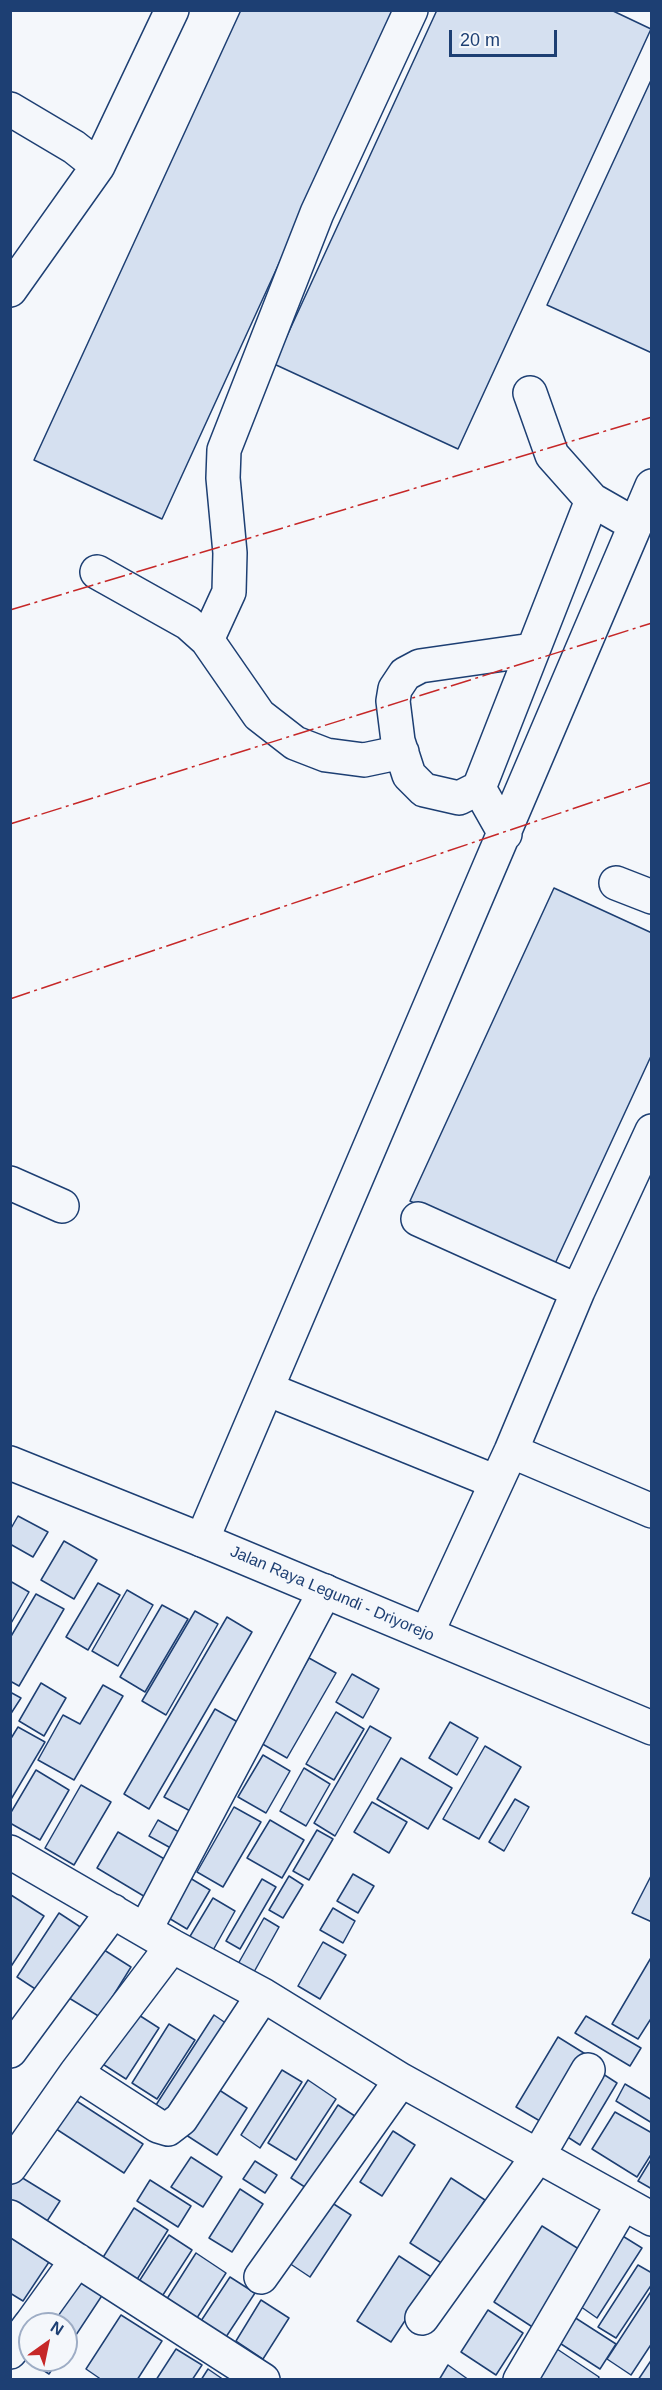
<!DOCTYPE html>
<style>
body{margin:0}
#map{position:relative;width:662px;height:2390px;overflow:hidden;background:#f4f7fb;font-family:Arial,sans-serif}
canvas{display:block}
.frame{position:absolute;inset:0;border:12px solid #1d3f73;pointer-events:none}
.north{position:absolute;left:18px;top:2312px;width:60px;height:60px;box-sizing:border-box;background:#f4f7fb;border:2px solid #9eadc5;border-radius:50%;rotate:33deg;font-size:16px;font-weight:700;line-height:24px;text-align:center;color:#1d3f73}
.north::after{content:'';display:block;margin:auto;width:21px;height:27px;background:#c62828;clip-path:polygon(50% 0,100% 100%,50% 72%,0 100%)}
.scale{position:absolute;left:449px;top:30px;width:108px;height:27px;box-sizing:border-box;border:3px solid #1d3f73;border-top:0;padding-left:8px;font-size:18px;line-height:21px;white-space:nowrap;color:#1d3f73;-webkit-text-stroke:4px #f4f7fb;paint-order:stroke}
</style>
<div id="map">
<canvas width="662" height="2390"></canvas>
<div class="frame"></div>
<div class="north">N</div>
<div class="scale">20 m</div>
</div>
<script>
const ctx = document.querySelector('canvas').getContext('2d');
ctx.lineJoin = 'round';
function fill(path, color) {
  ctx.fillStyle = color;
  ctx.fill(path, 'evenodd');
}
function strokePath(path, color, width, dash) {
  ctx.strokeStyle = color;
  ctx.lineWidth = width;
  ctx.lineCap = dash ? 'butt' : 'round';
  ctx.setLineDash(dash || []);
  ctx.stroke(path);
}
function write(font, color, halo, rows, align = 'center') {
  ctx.font = font + ' Arial,sans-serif';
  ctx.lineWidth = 4.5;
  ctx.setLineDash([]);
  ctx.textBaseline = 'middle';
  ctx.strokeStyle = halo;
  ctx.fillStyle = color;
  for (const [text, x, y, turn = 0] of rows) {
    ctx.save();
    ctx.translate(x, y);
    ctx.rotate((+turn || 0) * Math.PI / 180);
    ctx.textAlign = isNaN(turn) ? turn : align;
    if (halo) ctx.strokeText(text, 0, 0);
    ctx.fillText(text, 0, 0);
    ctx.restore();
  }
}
const building = new Path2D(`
 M241 10H395L162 519 34 460Z
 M437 10H611L651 29 458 449 274 364Z
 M652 78V353L547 305Z
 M554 888 652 933V1054L553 1268 410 1201Z
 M18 1516 48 1532 33 1557 10 1544V1530Z
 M64 1541 97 1560 74 1599 41 1580Z
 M10 1581 29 1592 10 1625Z
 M98 1583 120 1595 88 1650 66 1637Z
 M127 1590 153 1605 118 1666 92 1651Z
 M36 1594 64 1609 19 1686 10 1681V1638Z
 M162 1605 188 1619 145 1692 120 1677Z
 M195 1611 218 1624 166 1715 142 1701Z
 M227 1617 252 1632 149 1809 124 1794Z
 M309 1658 336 1673 287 1758 259 1742Z
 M352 1674 379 1689 363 1718 336 1702Z
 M41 1683 66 1698 44 1736 19 1721Z
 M103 1685 123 1696 74 1780 38 1760 63 1715 80 1724Z
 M10 1692 21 1698 10 1715Z
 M215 1709 243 1725 192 1812 164 1797Z
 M336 1712 364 1729 334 1780 306 1764Z
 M450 1722 478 1738 457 1775 429 1758Z
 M370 1726 391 1738 335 1836 314 1823Z
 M18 1727 45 1742 10 1801V1740Z
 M485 1746 521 1767 479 1839 443 1819Z
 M263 1755 290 1771 266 1813 238 1797Z
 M401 1758 452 1788 428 1829 377 1799Z
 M304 1768 330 1784 306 1826 280 1811Z
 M36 1770 69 1790 40 1840 10 1823V1814Z
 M81 1785 111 1802 74 1865 45 1848Z
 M515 1799 529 1807 504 1851 489 1842Z
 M372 1802 407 1822 389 1853 354 1832Z
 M234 1807 261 1822 223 1887 197 1872Z
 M158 1820 186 1836 178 1852 149 1836Z
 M270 1820 304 1840 282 1878 247 1858Z
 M317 1830 333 1839 309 1880 293 1871Z
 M118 1832 173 1864 152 1901 97 1868Z
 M353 1874 374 1886 358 1913 337 1901Z
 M652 1874V1922L632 1913Z
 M289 1876 303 1885 283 1918 269 1910Z
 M190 1878 210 1890 187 1929 167 1917Z
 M262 1879 276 1887 240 1949 226 1941Z
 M11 1895 44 1916 10 1968V1896Z
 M213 1898 235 1911 212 1952 189 1938Z
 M333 1908 355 1921 343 1943 320 1930Z
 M59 1913 88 1932 46 1996 17 1977Z
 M264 1918 279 1927 254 1972 238 1964Z
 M323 1942 346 1955 320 1999 298 1986Z
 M101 1948 131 1967 100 2017 69 1998Z
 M652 1956V2017L638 2039 612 2024Z
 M131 2010 159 2028 126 2079 98 2061Z
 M214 2015 233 2028 176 2117 156 2105Z
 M586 2016 641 2048 630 2066 575 2033Z
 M169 2024 195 2040 157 2099 132 2083Z
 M558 2037 587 2055 545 2124 516 2107Z
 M282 2070 302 2082 260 2148 241 2135Z
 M600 2072 617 2083 580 2145 563 2134Z
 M308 2080 336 2099 296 2160 268 2143Z
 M625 2084 652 2100V2123L616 2101Z
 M213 2086 247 2108 217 2155 183 2133Z
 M69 2096 143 2144 124 2173 50 2125Z
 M338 2105 364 2122 317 2195 291 2178Z
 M615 2112 652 2133V2153L637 2177 592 2149Z
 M393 2131 415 2145 382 2196 360 2182Z
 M191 2157 222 2177 203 2207 171 2187Z
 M652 2158V2189L638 2181Z
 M255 2161 277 2175 265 2193 243 2179Z
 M16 2174 60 2201 40 2232 10 2213V2183Z
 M451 2178 485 2200 443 2264 410 2243Z
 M150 2180 191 2206 178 2227 137 2201Z
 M240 2189 263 2204 232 2252 209 2238Z
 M329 2201 351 2215 310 2277 289 2263Z
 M134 2208 168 2230 136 2281 102 2259Z
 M542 2226 582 2251 534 2328 494 2302Z
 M169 2235 192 2250 161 2298 138 2283Z
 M621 2235 642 2248 597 2318 577 2304Z
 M10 2237 49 2262 23 2301 10 2293Z
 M196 2253 226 2273 193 2324 163 2305Z
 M399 2256 433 2278 391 2342 357 2321Z
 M638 2265 652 2273V2284L616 2338 598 2327Z
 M79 2275 105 2291 74 2338 66 2333V2324L49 2322Z
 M230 2277 255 2293 224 2340 199 2324Z
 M652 2290V2343L631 2375 607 2359Z
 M261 2300 289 2318 263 2359 236 2341Z
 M488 2310 523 2333 496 2375 461 2352Z
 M121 2315 162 2341 137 2380H102L86 2369Z
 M574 2317 616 2344 600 2369 558 2342Z
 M176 2349 202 2365 192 2380H156Z
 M557 2349 599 2377 598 2380H538Z
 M30 2353V2360H58L49 2374 26 2359Z
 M652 2359V2380H638Z
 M448 2365 469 2380H439Z
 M208 2369 224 2380H201Z`);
fill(building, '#d5e0f0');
strokePath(building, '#1d3f73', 1.5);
const minor = new Path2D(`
 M10 109 74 147 98 166 10 290
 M98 166 172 10
 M530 393 552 455 592 500 634 524
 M97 572 188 623 207 640 259 715 295 743 326 755 364 760 402 752
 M207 640 229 592 230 553 223 478 224 450 317 213 411 10
 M479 788 592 500
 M505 834 479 788 459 798 424 790 409 775 398 741 393 701 395 689 405 674 420 666 532 650
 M616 883 652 897
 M10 1183 62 1206
 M418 1219 578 1291
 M267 1389 496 1482
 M511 1451 652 1511
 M202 1540 652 486
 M427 1633 511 1451 578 1291 652 1131
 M10 1852 172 1946 263 1995 401 2080 652 2219
 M145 1930 325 1591
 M172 1946 76 2073 158 2126 168 2129 181 2119 263 1995
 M10 2051 113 1911
 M10 2167 76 2073
 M10 2217 263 2380
 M261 2277 401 2080
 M422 2318 538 2156 588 2070
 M31 2324 77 2260
 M10 2352 30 2325
 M520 2380 623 2204`);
const major = new Path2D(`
 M10 1463 202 1540 652 1728`);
strokePath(minor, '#1d3f73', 36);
strokePath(major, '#1d3f73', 36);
strokePath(minor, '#f4f7fb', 33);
strokePath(major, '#f4f7fb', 33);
strokePath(new Path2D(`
 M10 610 652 417
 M10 824 652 623
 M10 999 652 782`), '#c62828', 1.5, [21, 4.5, 3, 4.5]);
write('16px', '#1d3f73', '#f4f7fb', [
 ["Jalan Raya Legundi - Driyorejo",332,1594,23]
]);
</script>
